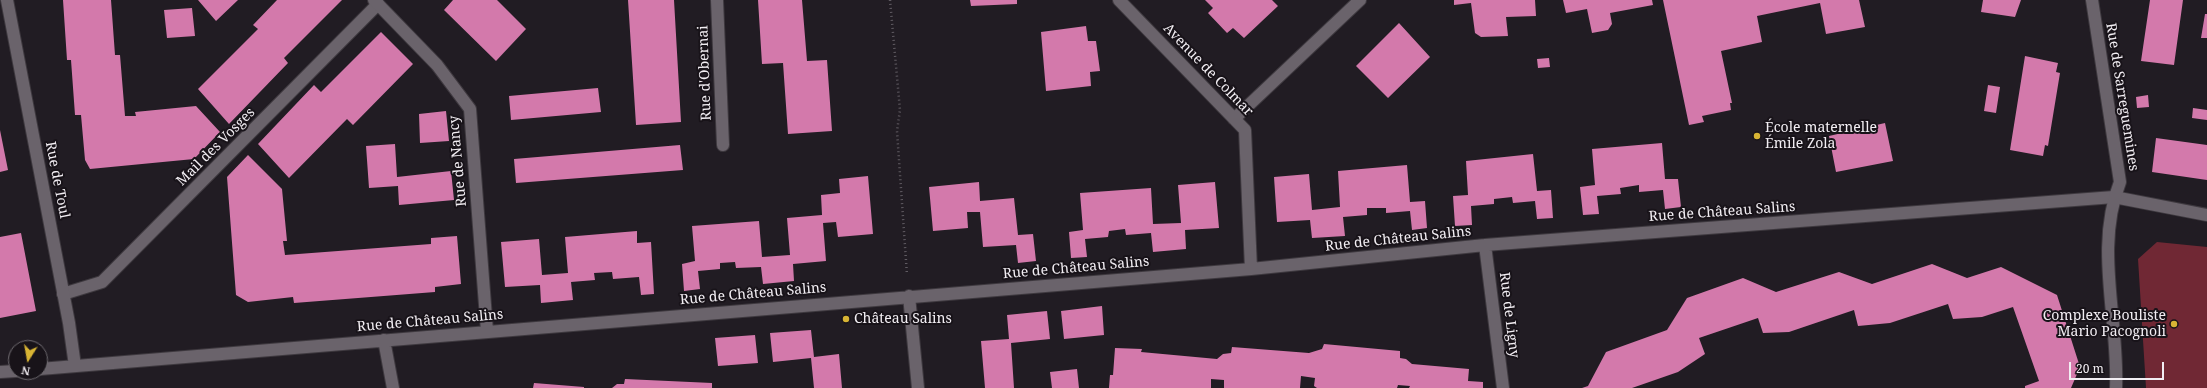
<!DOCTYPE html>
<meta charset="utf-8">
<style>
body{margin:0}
#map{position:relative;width:2207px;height:388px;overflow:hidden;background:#211c23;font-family:"Noto Serif",serif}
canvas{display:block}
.north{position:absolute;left:8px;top:340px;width:40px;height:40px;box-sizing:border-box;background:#181319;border:1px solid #6f6b70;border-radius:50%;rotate:191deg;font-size:11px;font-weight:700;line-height:16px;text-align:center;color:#f2eef3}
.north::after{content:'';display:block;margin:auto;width:14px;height:18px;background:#d8b434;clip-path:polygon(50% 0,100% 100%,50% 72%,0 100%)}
.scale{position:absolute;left:2069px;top:362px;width:95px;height:18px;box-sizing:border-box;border:2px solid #f2eef3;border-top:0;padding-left:5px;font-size:12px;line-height:14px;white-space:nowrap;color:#f2eef3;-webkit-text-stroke:3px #181319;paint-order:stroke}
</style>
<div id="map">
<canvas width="2207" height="388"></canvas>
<div class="north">N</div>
<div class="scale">20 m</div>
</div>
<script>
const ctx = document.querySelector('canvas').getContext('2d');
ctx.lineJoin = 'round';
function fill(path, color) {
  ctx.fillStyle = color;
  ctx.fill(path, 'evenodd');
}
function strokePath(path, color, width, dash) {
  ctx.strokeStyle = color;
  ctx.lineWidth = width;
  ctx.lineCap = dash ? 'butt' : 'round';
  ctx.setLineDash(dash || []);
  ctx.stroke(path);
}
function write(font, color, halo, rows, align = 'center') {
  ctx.font = font + ' "Noto Serif",serif';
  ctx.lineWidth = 4;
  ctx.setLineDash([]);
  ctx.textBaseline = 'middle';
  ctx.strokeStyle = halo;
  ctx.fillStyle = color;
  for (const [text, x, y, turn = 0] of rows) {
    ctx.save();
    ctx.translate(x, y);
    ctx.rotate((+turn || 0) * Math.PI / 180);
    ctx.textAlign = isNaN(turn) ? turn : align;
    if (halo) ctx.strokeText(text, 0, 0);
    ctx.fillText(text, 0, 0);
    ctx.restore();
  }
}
fill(new Path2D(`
 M2157 242 2207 247V388H2146L2138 259Z`), '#702834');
fill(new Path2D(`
 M63 0H111L115 55H120L125 116H136L135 112 196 106 220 132 194 159 90 169 85 160 81 115H75L71 60H67Z
 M198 0H238L216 21Z
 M277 0H342L284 58 288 63 229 124 198 89 258 29 253 25Z
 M453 0H497L526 29 496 61 444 10Z
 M628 0H674L681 122 636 125Z
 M758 0H802L807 61 827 60 832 131 788 134 783 63 762 64Z
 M970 0H1017V4L971 6Z
 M1205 0H1272L1278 6 1244 38 1233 28 1227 33 1208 13 1213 8Z
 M1454 0H1535L1536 16 1506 17 1508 36 1481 37 1475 33 1471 3 1454 5Z
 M1563 0H1652L1653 5 1610 13 1612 24 1608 30 1592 33 1587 9 1566 13Z
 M1663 0H1859L1865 27 1826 34 1820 3 1757 16 1762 42 1721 51 1732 103H1730L1731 110 1702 116 1704 122 1689 125Z
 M1983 0H2021L2015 17 1981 12Z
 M2150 0H2183L2174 65 2141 61Z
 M192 8 195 36 167 38 164 10Z
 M2205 14H2207V38H2201Z
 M1399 23 1430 57 1388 98 1356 66Z
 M1086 26 1088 41H1096L1100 71 1090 72 1091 86 1046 91 1041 32Z
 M381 32 413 64 353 125 347 119 289 178 258 144 314 85 321 92Z
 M2025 56 2058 63 2056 72 2060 73 2048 146 2045 145 2043 156 2010 150Z
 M1549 58 1550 67 1538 68 1537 59Z
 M1988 85 2000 87 1996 113 1984 111Z
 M598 88 601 112 511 120 509 96Z
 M2148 95 2149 107 2137 108 2136 97Z
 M2193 108 2207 110V120L2192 118Z
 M446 111 449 141 420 143 419 114Z
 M1885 123 1893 161 1836 172 1829 136Z
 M0 130 8 170 0 172Z
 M2156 138 2207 145V180L2152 172Z
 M1662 143 1665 179H1678L1681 207 1665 209 1663 190 1639 192V185L1620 188 1621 194 1597 196 1599 214 1583 215 1580 187 1595 185 1592 149Z
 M395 144 397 177 451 171 454 200 399 205 398 186 369 188 366 146Z
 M680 145 683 170 516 183 514 159Z
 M1533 154 1537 191 1551 190 1553 218 1537 219 1535 201 1513 203 1512 197 1494 199V204L1471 206 1472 225 1455 226 1453 196 1468 195 1466 161Z
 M248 155 282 189 287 241H283L285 255 431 244V238L457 236 461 284 435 287V292L294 303 293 297 248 302 236 295 227 177Z
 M1407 165 1410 202 1425 201 1427 228 1412 230 1410 211 1386 213V208H1367V215L1343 217 1345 236 1312 238 1310 220 1277 222 1274 177 1309 174 1312 210 1340 207 1338 171Z
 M868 176 873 234 838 237 836 222 823 223 826 261 793 264 794 281 763 284 761 267 736 268 735 262 720 263V269L698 271 700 289 684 291 682 264 695 261 692 226 759 221 762 257 790 255 787 218 822 215 821 195 840 193 839 179Z
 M979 182 980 201 1014 198 1018 235 1033 234 1036 261 1018 263 1016 245 983 247 980 212H967L968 228 933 231 929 187Z
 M1215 182 1219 228 1185 230 1186 249 1153 252 1151 233 1126 235 1125 229 1109 231 1108 237 1085 239 1087 257 1071 258 1069 232 1083 230 1080 193 1151 188 1153 224 1181 223 1178 185Z
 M637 231V243L651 242 654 294 641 295 639 277 613 279 612 272 594 273 595 280 571 282 573 300 541 303 540 285 505 287 501 242 539 239 542 275 568 273 565 237Z
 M21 233 36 311 0 318V237Z
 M1932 264 1967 278 2001 267 2057 295 2080 367 2071 388H2025V386L2039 381 2013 307 1982 317 1953 319 1948 304 1890 323 1858 326 1854 310 1789 332 1763 333 1758 318 1699 338 1705 354 1678 372 1632 388H1582L1588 386 1606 352 1667 330 1687 298 1743 278 1776 292 1839 272 1872 284Z
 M1102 306 1104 335 1064 339 1061 311Z
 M1047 311 1050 339 1011 343 1014 388H985L981 341 1009 339 1007 315Z
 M811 330 814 357 839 354 842 388H814L811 358 773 362 770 333Z
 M755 335 758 363 718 366 715 338Z
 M1324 344 1400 351V358L1406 359 1412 364 1469 369 1468 381 1483 382V388H1409L1410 386 1398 385 1397 388H1317L1314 386 1315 378 1301 376 1300 388H1224V380L1211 379V388H1109L1110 375H1113L1115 348 1142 349 1141 352 1217 359 1223 354 1231 353 1232 347 1309 353 1322 349Z
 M1077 369 1079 388H1052L1050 372Z
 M625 379 712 383V388H612L617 384H624Z
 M534 383 584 387V388H533Z`), '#d379ab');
const pedestrian = new Path2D(`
 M63 294 102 282 378 4`);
const minor = new Path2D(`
 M7 0 69 323 75 366
 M374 0 437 65 470 109 487 331
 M717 0 723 145
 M1119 0 1245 130 1251 269
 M1234 119 1360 0
 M1485 245 1503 388
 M909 296 918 388
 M384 340 393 388
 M40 369 1251 269 1485 245 2114 197 2207 215
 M0 372 16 371`);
const tertiary = new Path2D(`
 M2092 0 2120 182C2094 248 2119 320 2116 388`);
strokePath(pedestrian, '#3e393f', 14);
strokePath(minor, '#3e393f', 14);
strokePath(tertiary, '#3e393f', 14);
strokePath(new Path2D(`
 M890 0 900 110 897 131 907 275`), '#605b62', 2.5, [1, 3]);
strokePath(pedestrian, '#6a636b', 12);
strokePath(minor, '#6a636b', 12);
strokePath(tertiary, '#6a636b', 12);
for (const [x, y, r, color] of [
 [1757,136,4,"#d8b434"],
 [846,319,4,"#d8b434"],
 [2174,324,4,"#d8b434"]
]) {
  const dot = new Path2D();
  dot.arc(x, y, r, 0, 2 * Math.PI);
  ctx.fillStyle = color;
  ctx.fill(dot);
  strokePath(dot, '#181319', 1.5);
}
write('14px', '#f2eef3', '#181319', [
 ["Avenue de Colmar",1208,70,46],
 ["Rue d'Obernai",705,73,-92],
 ["Rue de Sarreguemines",2122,97,81],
 ["Mail des Vosges",216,147,-45],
 ["Rue de Nancy",458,161,-95],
 ["Rue de Toul",57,180,79],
 ["Rue de Château Salins",1722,212,-4],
 ["Rue de Château Salins",1398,239,-6],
 ["Rue de Château Salins",1076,268,-5],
 ["Rue de Château Salins",753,294,-5],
 ["Rue de Ligny",1509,315,83],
 ["Rue de Château Salins",430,321,-5]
]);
write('14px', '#f2eef3', '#181319', [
 ["École maternelle",1765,128],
 ["Émile Zola",1765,144],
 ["Complexe Bouliste",2166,316,"right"],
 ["Mario Pacognoli",2166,332,"right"],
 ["Château Salins",854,319]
], 'left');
</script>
